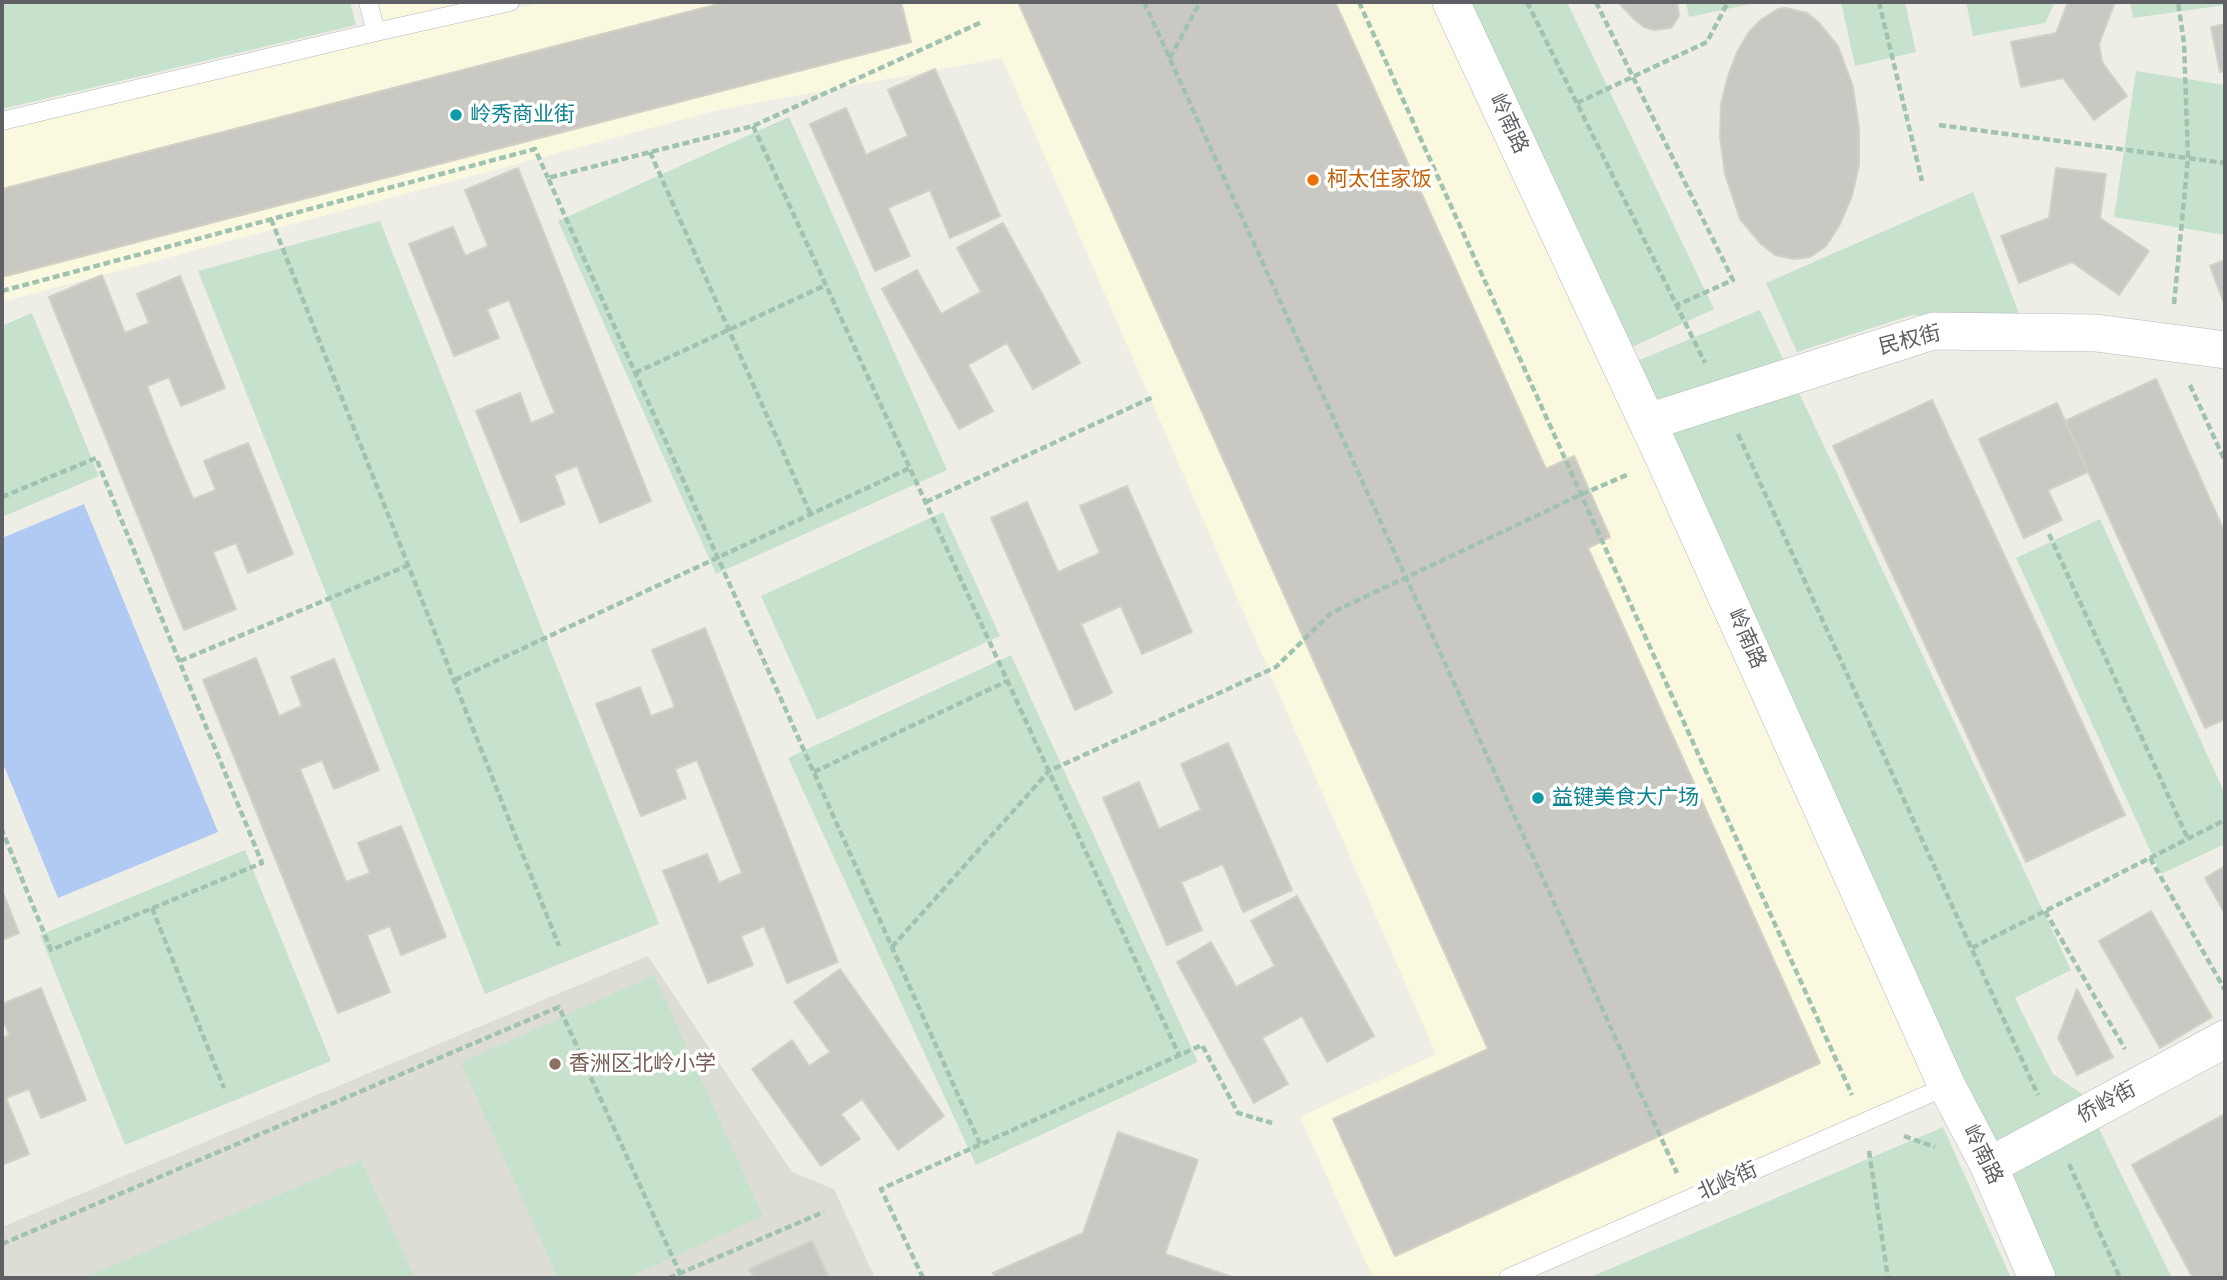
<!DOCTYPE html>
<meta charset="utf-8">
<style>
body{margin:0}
#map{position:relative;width:2227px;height:1280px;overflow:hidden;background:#eeeee6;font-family:"DM Sans",sans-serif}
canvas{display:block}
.frame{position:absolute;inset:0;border:4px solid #5e6065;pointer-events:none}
</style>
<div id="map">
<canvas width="2227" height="1280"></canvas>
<div class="frame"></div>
</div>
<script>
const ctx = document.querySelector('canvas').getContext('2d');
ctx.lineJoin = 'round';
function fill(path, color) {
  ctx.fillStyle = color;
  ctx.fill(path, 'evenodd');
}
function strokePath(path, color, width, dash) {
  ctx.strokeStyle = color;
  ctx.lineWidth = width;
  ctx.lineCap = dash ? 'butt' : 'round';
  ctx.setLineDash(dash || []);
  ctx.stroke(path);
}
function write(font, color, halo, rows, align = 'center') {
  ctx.font = font + ' "DM Sans","Noto Sans SC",sans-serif';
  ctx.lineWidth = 7;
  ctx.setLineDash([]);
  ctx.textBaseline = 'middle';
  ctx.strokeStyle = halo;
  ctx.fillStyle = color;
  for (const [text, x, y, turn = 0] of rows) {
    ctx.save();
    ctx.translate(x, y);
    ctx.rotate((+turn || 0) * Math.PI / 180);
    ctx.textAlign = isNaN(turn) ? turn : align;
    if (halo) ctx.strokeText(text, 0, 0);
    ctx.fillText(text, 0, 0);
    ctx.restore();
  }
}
fill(new Path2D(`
 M370 2H497L377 29Z
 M546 2H1442L1941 1085 1496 1278H1373L1300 1117 1436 1054 1002 58 718 110 2 302V127Z`), '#faf9e0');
fill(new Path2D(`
 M648 956 792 1172 834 1189 875 1278H2V1227Z`), '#deddd5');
fill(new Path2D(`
 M2 2H350L356 25 2 109Z
 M1467 2H1567L1714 309 1630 348Z
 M1686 2H1760L1689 17Z
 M1841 2H1905L1916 52 1855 66Z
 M1966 2H2055L2045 23 1973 36Z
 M2130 2H2225V5L2133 18Z
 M2136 71 2225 85V235L2114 217Z
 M789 117 947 470 716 574 558 221Z
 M1973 192 2021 319 1912 315 1797 352 1766 283Z
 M380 221 659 924 485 994 198 271Z
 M1760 310 2071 970 2015 998 2053 1074 2082 1094 2172 1278H2044L1630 364Z
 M32 313 99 476 2 517V326Z
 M943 512 1000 636 817 720 761 596Z
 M2100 519 2225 794V844L2161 874 2016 558Z
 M1011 655 1198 1062 976 1165 788 758Z
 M245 850 331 1061 125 1145 40 935Z
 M654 975 763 1216 627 1278H558L461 1063Z
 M1943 1127 2011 1278H1588Z
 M361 1160 415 1278H83Z`), '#c6e2cc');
fill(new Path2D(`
 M84 504 218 832 58 898 2 761V538Z`), '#b0caf4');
const building = new Path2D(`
 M726 2H901L911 42 2 277V189Z
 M1024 2H1335L1546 469 1574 456 1610 537 1588 548 1820 1063 1395 1256 1333 1119 1488 1049 1019 4Z
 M1618 2H1677L1679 16 1671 28 1654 30 1644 27 1635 20Z
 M2068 2H2115L2099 44 2102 62 2127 96 2094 120 2063 78 2021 87 2011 42 2056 33Z
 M1786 8 1807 13 1818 22 1838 46 1853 87 1859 129V165L1852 196 1839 226 1826 246 1810 257 1794 259 1775 255 1760 243 1740 219 1725 174 1720 136 1721 104 1728 76 1737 52 1749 32 1762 19 1778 9Z
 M2225 24V71L2220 72 2211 27Z
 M935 69 1000 216 950 238 930 190 888 208 910 256 875 271 810 124 846 108 866 155 908 136 888 90Z
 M518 168 651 501 600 523 577 466 554 475 565 504 521 522 476 411 520 393 531 423 555 413 509 300 487 309 499 338 454 356 409 244 453 227 465 256 488 246 465 190Z
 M2056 168 2106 174 2100 218 2149 251 2119 295 2072 262 2019 283 2001 236 2049 218Z
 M1003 223 1080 363 1033 389 1007 343 968 365 993 411 959 429 882 289 917 270 941 314 981 292 957 248Z
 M2225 260V306L2210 266Z
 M102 275 125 333 149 323 137 294 180 276 225 388 181 406 169 377 147 386 169 442 193 499 216 490 204 461 248 443 293 554 248 573 236 543 213 552 236 609 184 630 49 297Z
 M2156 379 2225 533V719L2205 728 2065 421Z
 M1932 400 2125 815 2026 862 1833 446Z
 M2057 403 2088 472 2048 490 2062 520 2024 538 1979 439Z
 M1127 486 1192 632 1142 654 1121 606 1081 624 1112 693 1075 710 991 518 1027 502 1058 572 1100 553 1080 506Z
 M705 628 838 962 787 983 764 926 741 936 753 965 708 983 663 871 707 854 719 883 742 873 697 760 675 769 686 798 641 816 596 704 640 687 651 716 675 707 652 650Z
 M256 658 279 716 302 706 291 677 334 659 379 770 334 789 322 760 300 769 346 882 370 873 358 843 401 826 446 937 401 955 390 926 367 935 390 992 338 1013 203 680Z
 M1228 743 1292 890 1243 912 1223 864 1181 882 1202 930 1167 945 1103 798 1139 782 1159 829 1201 810 1181 764Z
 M2225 866V914L2205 878Z
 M2 890 19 933 2 940Z
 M1297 896 1374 1036 1327 1062 1302 1016 1262 1038 1288 1084 1254 1103 1177 962 1211 942 1236 987 1275 966 1251 921Z
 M2151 911 2212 1017 2160 1048 2099 941Z
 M840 969 944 1116 898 1150 862 1099 841 1114 860 1139 821 1166 752 1069 792 1040 809 1066 830 1052 794 1002Z
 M41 988 86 1100 41 1118 29 1089 6 1098 29 1154 2 1165V1038L9 1035 2 1017V1004Z
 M2077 989 2113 1057 2077 1075 2058 1038Z
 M2225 1114V1278H2193L2132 1165Z
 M1118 1132 1198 1160 1165 1254 1235 1278H995L993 1273 1083 1233Z
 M812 1241 829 1278H754L749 1269Z`);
fill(building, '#cac8c3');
strokePath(building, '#d2d1c5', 2);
const lane = new Path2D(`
 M376 32 510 2
 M2 121 376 32 368 2
 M1508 1278 1947 1086`);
const street = new Path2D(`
 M1451 2 1664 458 1947 1086 1989 1166 2037 1278
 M1648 422 1933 331 2096 333 2225 350
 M1989 1166 2225 1039`);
strokePath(lane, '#b6b7bb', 19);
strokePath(street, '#b6b7bb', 38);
strokePath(new Path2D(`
 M1144 2 1677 1173
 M1359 2 1852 1095
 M1527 2 1705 363
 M1596 2 1733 280 1677 305
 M1879 2 1922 181
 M1170 58 1200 2
 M1577 103 1707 42 1728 2
 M1939 125 2225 163
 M753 126 1179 1055
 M650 152 811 515
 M271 219 559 946
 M2 291 535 149 548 178
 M2174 304 2188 158 2184 43 2178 2
 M635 373 826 285
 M2190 385 2225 461
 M1738 434 2038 1095
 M2 497 96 458 262 863 51 950 2 830
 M926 502 1153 397
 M2049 534 2188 839
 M180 661 409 565
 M455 680 910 468
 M814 772 1007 681
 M2150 858 2225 990
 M152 908 224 1088
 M2045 911 2125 1049
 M892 947 1049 771 1276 667 1331 613 1580 495 1629 474
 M1972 948 2225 820
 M1904 1136 1935 1147
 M980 1144 548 178 753 126 982 22
 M1869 1151 1888 1278
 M2069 1164 2120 1278
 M2 1244 559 1007 682 1278
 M669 1278 824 1212
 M923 1278 881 1189 1202 1045 1238 1113 1272 1123`), '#a0c2b1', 4.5, [7, 3.5]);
strokePath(lane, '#fff', 18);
strokePath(street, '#fff', 37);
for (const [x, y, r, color] of [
 [456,115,7,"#0f9aa8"],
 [1313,180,7,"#e8710a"],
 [1538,798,7,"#0f9aa8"],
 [555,1064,7,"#8d6e63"]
]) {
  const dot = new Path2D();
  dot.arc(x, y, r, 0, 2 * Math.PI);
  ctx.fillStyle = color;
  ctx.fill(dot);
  strokePath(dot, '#fff', 2.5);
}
write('21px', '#0d838f', '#fff', [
 ["岭秀商业街",470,115],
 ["益键美食大广场",1552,798]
], 'left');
write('21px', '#5e6065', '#fff', [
 ["岭南路",1508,124,65],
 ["民权街",1910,341,-14],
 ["岭南路",1746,639,66],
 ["侨岭街",2107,1103,-28],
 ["岭南路",1982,1155,64],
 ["北岭街",1728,1182,-24]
]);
write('21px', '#c56008', '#fff', [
 ["柯太住家饭",1327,180]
], 'left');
write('21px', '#785e54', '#fff', [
 ["香洲区北岭小学",569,1064]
], 'left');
</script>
